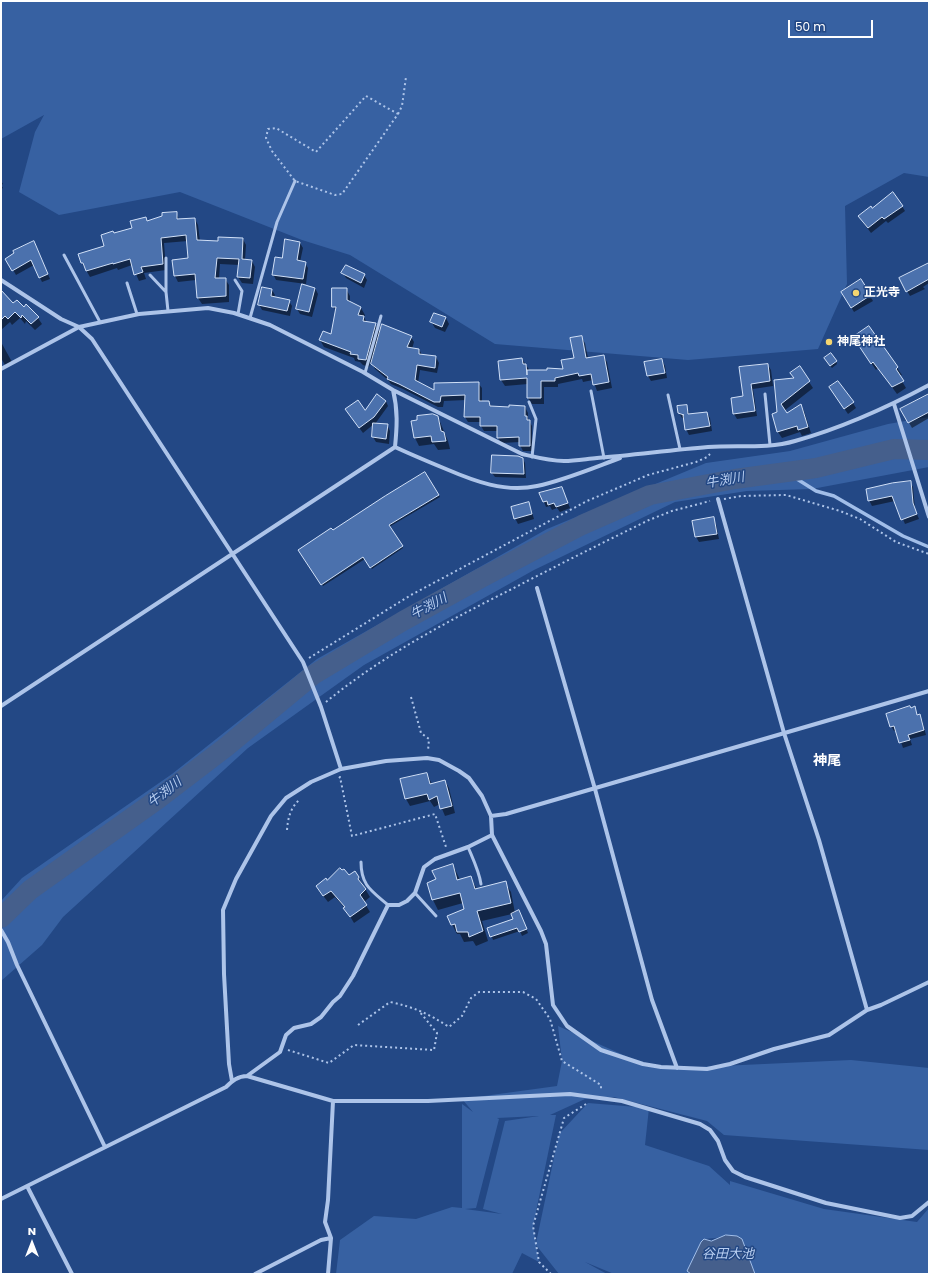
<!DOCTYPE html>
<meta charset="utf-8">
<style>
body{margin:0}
#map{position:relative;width:930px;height:1275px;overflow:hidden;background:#234885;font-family:Poppins,sans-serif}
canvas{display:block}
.frame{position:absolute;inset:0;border:2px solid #fff;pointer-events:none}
.north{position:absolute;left:12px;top:1223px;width:40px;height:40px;-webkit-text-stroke:3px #234885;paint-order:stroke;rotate:0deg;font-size:11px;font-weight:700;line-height:16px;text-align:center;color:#fff}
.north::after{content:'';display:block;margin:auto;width:14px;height:18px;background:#fff;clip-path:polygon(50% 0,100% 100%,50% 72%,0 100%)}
.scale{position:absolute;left:788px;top:20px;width:85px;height:18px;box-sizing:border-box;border:2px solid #fff;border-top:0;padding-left:5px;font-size:12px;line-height:14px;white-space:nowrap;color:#fff;-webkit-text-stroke:3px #234885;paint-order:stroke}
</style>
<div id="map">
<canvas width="930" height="1275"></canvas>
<div class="frame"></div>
<div class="north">N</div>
<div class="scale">50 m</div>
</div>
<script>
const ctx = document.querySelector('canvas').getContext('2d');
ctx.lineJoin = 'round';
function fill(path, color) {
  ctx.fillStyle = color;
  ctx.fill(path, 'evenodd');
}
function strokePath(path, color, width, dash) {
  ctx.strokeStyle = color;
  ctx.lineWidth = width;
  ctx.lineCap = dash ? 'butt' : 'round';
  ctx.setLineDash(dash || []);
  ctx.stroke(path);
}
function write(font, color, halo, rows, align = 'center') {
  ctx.font = font + ' Poppins,"Noto Sans JP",sans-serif';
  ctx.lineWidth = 3;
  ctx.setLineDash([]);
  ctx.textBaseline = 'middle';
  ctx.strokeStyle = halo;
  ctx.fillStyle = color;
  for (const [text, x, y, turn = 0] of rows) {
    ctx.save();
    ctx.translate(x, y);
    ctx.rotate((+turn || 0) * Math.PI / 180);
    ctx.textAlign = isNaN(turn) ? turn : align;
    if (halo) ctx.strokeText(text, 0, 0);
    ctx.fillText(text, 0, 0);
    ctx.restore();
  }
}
fill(new Path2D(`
 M1 1H929V177L904 173 845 206 847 284 818 349 688 360 495 344 350 255 302 240 180 192 59 215 19 192 35 132 44 115 1 139Z
 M929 417V467L812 489 747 491 675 502 534 570 364 665 248 748 63 917 42 945 1 981V901L22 878 172 774 317 659 547 529 706 463 790 451 888 424Z
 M558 1026 646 1065 677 1068 851 1060 929 1068V1150L724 1135 707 1121 614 1097 585 1099 550 1115H556L533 1226 536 1243 559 1134 588 1103 649 1108 645 1145 709 1166 730 1185V1181L824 1209 917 1222 929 1208V1274H755L742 1239 737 1236 704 1239 691 1274H614L585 1262 607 1274H559L536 1245 539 1262 522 1253 512 1274H336L340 1240 374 1216 416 1219 452 1207 462 1208V1104L473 1112 462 1099 557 1086 562 1061ZM539 1116 505 1121 483 1209 502 1214 465 1209 476 1208 499 1119 497 1118Z`), '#3761a2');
const water = new Path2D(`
 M726 1235 737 1236 742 1239 755 1274H691L687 1271 701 1242 704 1239 711 1241Z`);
fill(water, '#455f8c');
strokePath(water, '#a1bee9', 1);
fill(new Path2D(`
 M1 181 3 184 1 185 3 188 1 189Z
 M902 206 905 211 888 223 886 221 871 233 862 221 872 209Z
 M176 213 179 219H195L198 225 200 241 219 242 243 239 246 245 245 260 252 261 255 267 253 284 242 283 238 277 239 265 220 264 219 279H225L229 285V302L202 304 198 298 196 280 178 282 175 276 173 261 189 259 188 241 164 243 166 270 144 273 146 279 139 281 132 265 118 270 117 268 90 277 82 263 105 246 114 234 133 229 145 218 147 222Z
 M300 243 303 248 300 262 305 263 308 268 306 284 276 280 273 274 283 259Z
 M37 248 50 279 42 282 34 265 16 275 7 259Z
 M929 264V283L923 287 925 289 910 296 900 279Z
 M343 273 364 275 367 280 364 288 346 278Z
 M861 281 873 301 854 312 842 292Z
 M315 288 318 294 312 317 300 314 297 309Z
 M346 289 350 296V302L361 308 365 315 364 317 367 323 375 324 380 333 411 337 414 342 412 349H419L422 355 436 357 439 363 437 373 420 370 418 383 434 391 478 383 482 388V402H489L492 408 525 407 528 413V419L532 426V451H523L520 445V442L501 443 498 437V431H484L481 426V422H468L465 417 466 400 444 401 443 407H438L403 389 391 384 388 380 375 369 371 361 369 367 363 365 360 362 355 361 354 358 324 347 320 340 332 336 336 311 333 306Z
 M272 290 275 295 274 297 289 301 292 306 290 316 262 310 259 304Z
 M1 297 13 305 24 308 38 318 42 324 35 330 26 321 25 324 20 318 12 325 10 322 1 330Z
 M435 314 446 318 449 324 445 332 435 328 432 323Z
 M869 327 902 375 899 376 906 388 897 394 878 368 876 370 858 344Z
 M581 337 585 343 588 358 603 356 607 362 612 388 597 391 593 380 583 382 582 379 558 384V387H544V404H532L528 398V384L505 386 501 380 499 362 522 359 530 371 564 370 575 359Z
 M1 342 12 362 5 365 1 358Z
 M662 360 665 366 667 378 651 381 648 376Z
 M826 361H836L837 364 832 368Z
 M768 365 771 370 773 386 753 389 757 416 737 419 734 414 732 399 744 397 740 368Z
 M800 368 813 388 784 411 786 414 801 405 804 411 811 433 802 436 800 432 782 438 778 432V413L775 381 795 379Z
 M833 392 853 403 856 408 848 414Z
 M929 394V418L912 428 902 410Z
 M386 401 388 406 375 424 387 425 390 431 389 444 376 442 373 437 374 424 363 433 349 414 365 411Z
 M686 406 690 415 707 413 710 418 712 431 689 435 686 429 685 419 682 418 679 413Z
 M438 417 448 441 450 449 438 450 434 444 419 446 415 438 412 422Z
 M523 459 525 463 526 478 495 477 492 473Z
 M425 473 440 497 389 527 403 548 372 569 365 559 323 586 299 550 333 532Z
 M910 482 913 487 915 509 919 519 905 524 895 501 872 506 869 500Z
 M562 488 570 508 560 512 557 508 552 510 550 506 546 507 541 494Z
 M528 503 531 509 534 519 518 524 515 518Z
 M713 519 716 524 719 539 699 542 696 537 693 522Z
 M914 707 918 716H919L922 720 926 735 910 739 912 745 903 748 897 730 894 731 891 726 911 709Z
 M427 774 432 784 445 781 449 788 455 813 445 816 440 804 434 807 430 801 410 806 406 799 401 780Z
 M453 865 460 880 470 877 477 889 505 883 511 892 515 913 521 915 528 933 522 936 520 931 493 940 489 929 515 920 512 914 482 921 488 941 476 946 473 941 464 942 460 934H457L452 924 465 910 463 903 438 910 433 900 428 883 437 879Z
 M349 876 358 877 370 897 364 902 370 912 354 923 345 908 335 897 328 902 321 893 327 881Z`), '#0007');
strokePath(new Path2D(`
 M793 471 797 479 816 491 834 496 903 536 929 547`), '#a1bee9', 3.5);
strokePath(new Path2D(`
 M1 918 30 890 158 799 226 747 313 675 403 621 481 578 582 525 650 495 735 479 816 468 894 449 929 450`), '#455f8c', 20);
const building = new Path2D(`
 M893 192 903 206 884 219 882 217 868 228 858 216 871 206 872 208Z
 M177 212V219L195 218 197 240 218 241V237L243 238 242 259 252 260 250 278 237 277 239 259 217 258 215 278H226V296L197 298 195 274 174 276 172 260 188 258 186 235 161 238 163 264 141 267 143 272 134 275 130 259 113 264V263L86 271 83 263H81L78 254 104 246 101 235 113 231 114 233 132 228 130 221 146 217 147 221 162 216V213Z
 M285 239 300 242 297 260 306 262 303 279 272 275 275 257 282 258Z
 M34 241 48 274 39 278 31 260 12 271 5 259 14 253 13 251Z
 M929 263V279L906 292 899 278Z
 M346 265 365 274 361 283 341 273Z
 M861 279 871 295 851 308 841 292Z
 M302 284 315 288 309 312 296 309Z
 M262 287 272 289 271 296 290 300 287 311 258 305Z
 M332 288H347V300L361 307 358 315 364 316 363 321 376 323 366 360 358 359V355L350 354 351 352 319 340 323 331 331 334 336 307H332Z
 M1 290 13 303 17 300 24 307 26 304 39 317 31 324 22 315 21 318 15 312 8 319 5 316 1 320Z
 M434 313 446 317 442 327 430 322Z
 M382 324 412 336 407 347 419 349V354L436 356 435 368 417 365 415 380 434 390V383L479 382V401H489L490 406 509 407V405L525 406V416H527V420H530V446H519V437L497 438V426H480V417H464L465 395 441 396 440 402H434L399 384 387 379 388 377 371 364Z
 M869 326 898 367 896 369 904 381 892 387 873 362 871 364 853 337Z
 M582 336 586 358 604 355 609 382 593 385 591 374 579 376 578 373 555 378V381H541V398H527V378L500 380 498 361 522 358 523 364H526L527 375V370H547V368L563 369 561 360 574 358 570 338Z
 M831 353 837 361 830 366 824 358Z
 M662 359 665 373 647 376 644 362Z
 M768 364 770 381 751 384 755 411 733 414 731 398 743 396 739 367Z
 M800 366 810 381 781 404 787 413 801 404 808 427 798 430 797 426 777 432 772 414 777 412 774 380 794 378 790 373Z
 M838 381 854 402 844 409 829 387Z
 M377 394 386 401 374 417 359 428 345 409 358 400 365 410Z
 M929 394V412L908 423 900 409Z
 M687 405 688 414 707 412 710 426 685 430 683 415H684L678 413 677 406Z
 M433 414 438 416 441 431 444 432 446 441 432 442 431 436 414 438 411 421 417 420V416Z
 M373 423 388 424 386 439 372 437Z
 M492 455 518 456 523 458 524 474 491 473Z
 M425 472 439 495 389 525 403 546 370 568 363 557 321 585 298 550 331 528 333 530 385 496Z
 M911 481 913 503 917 514 901 520 892 496 868 501 866 489 892 483Z
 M562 487 568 503 556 507 554 503 548 505 547 501 543 502 539 493Z
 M529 502 532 514 514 519 511 507Z
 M714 517 717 534 695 537 692 521Z
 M910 706 911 708 915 706 917 715 920 714 924 730 908 735 910 740 899 743 894 726 890 727 886 714Z
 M427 773 430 784 445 780 452 806 440 809 437 796 429 800 427 794 405 799 400 779Z
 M453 864 457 880 471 876 475 889 506 881 511 903 477 911 483 931 469 937 468 932H457L455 924 451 925 447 916 464 909 460 893 432 900 427 883 436 879 432 871Z
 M340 868 342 870 344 869 349 875 355 871 359 877 358 879 366 889 360 895 367 905 350 917 343 908 345 907 331 891 323 896 316 886 326 878 327 880Z
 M519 910 527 929 519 932 517 928 490 937 487 928 513 919 511 914Z`);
fill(building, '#4b71ad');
strokePath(building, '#d1e0f7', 1);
strokePath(new Path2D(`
 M366 96 398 114 342 194 335 195 295 181 272 151 266 138 268 129 276 128 316 152Z
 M398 114 402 106 406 77
 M724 499 741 496 786 495 840 511 860 519 896 542 929 554
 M309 658 411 595 587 501 648 475 696 462 707 457 710 454
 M411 697 421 733 429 739 428 751
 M326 702C382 656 446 622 510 590 556 566 602 543 649 520L672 511 710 501
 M339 778 340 777 352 836 435 814 446 847
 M287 830C288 818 290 809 299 800
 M358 1025 390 1002C414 1007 429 1014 449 1027L462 1016 471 998 479 992H523L536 999 550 1019 562 1061 601 1085V1091
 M288 1050 329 1063 354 1045 434 1050 437 1033 419 1011
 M551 1274 539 1262 533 1226 564 1118 586 1104`), '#adc4e9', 2, [2, 3]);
strokePath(new Path2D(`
 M64 255 100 322
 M166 258V292
 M150 275 166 292 168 311
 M235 280 242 291 238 314
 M127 283 137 314
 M250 318 277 222 295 181
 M365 373 381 316
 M591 391 604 458
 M765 394 770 445
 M668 395 680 449
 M529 402 536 419 532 457
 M468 847C473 859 479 871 481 884
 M361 862C361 886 372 891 388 905
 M415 893 436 916`), '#adc4e9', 3);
strokePath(new Path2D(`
 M1 280 61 319 79 327 92 339 303 662 321 707 341 769
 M1 369 79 327 139 314 208 308 234 313 270 325 363 372 393 390 522 454C535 457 550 461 564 461 575 461 586 459 597 458 634 455 671 450 708 447 737 445 768 449 795 441 842 428 886 408 929 385
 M393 390C398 410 397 427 395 447
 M894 404 929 517
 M395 447C412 455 429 462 446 469 474 481 505 493 537 486 565 480 593 468 620 458
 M718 499 784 733 819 840 867 1010
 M537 588 595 789 652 1000 677 1068
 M1 706 395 447
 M491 816 506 814 929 691
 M1 930 8 942 17 965 105 1147
 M247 1076 280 1052 286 1035 294 1028 311 1024 321 1017 333 1002 340 996 353 976 388 905H399L407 901 415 893 424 867 435 859 468 847 492 835
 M232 1081 229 1064 224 974 223 910 236 879 271 816 286 798 311 782 341 769 386 761 427 758 439 760 459 771 469 778 482 796 491 816 492 835 541 931 546 944 553 1005 567 1026 601 1050 643 1064 661 1067 707 1069 730 1064 774 1049 829 1035 867 1010 881 1005 929 982
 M27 1186 72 1274
 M1 1199 226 1087C232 1081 238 1076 247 1076L333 1101H428L570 1094 622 1101 700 1124 710 1130 718 1141 725 1160 733 1171 745 1177 826 1203 900 1218 912 1216 929 1202
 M255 1274 321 1240 331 1238
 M328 1274 331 1238 325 1222 328 1200 333 1101`), '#adc4e9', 4);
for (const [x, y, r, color] of [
 [856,293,4,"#f4d570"],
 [829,342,4,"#f4d570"]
]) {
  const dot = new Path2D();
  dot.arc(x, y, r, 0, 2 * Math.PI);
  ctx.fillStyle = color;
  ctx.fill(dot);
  strokePath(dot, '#234885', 1.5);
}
write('bold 12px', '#fff', '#234885', [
 ["正光寺",864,293],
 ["神尾神社",837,342]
], 'left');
write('italic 13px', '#b8cef0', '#234885', [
 ["牛渕川",725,481,-10],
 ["牛渕川",429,607,-28],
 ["牛渕川",165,793,-38],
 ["谷田大池",728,1255]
]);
write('bold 14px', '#fff', '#234885', [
 ["神尾",827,761]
]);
</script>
